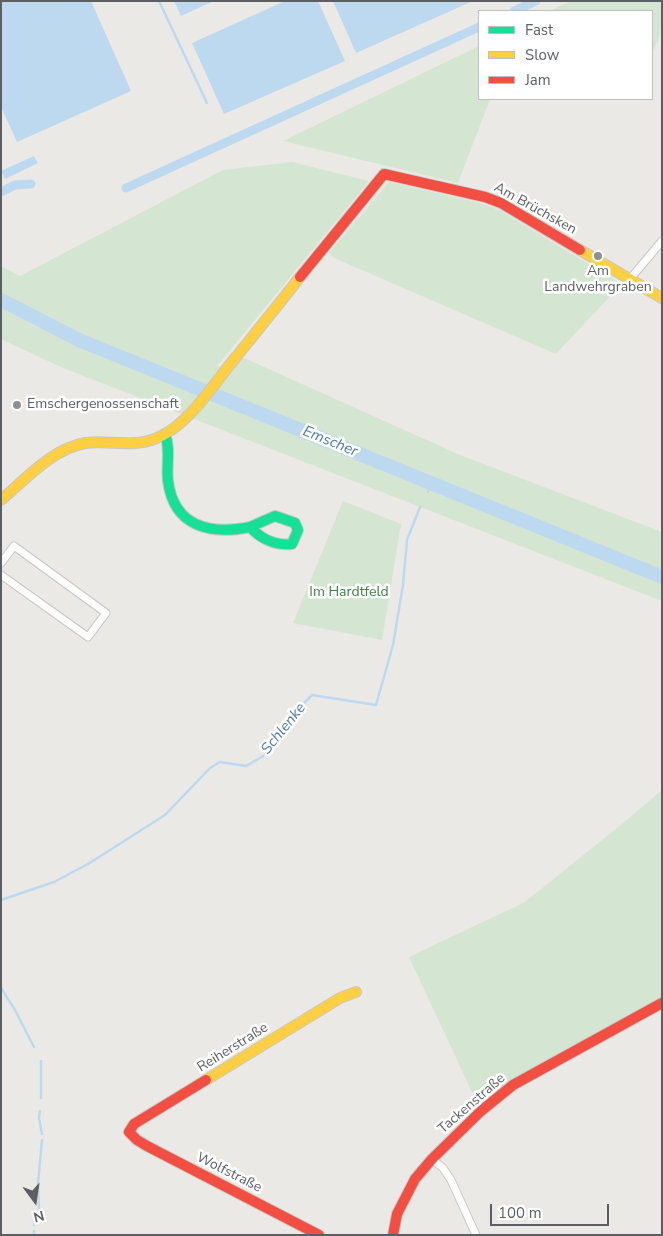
<!DOCTYPE html>
<meta charset="utf-8">
<style>
body{margin:0}
#map{position:relative;width:663px;height:1236px;overflow:hidden;background:#eae9e5;font-family:"Nunito Sans",sans-serif}
canvas{display:block}
.frame{position:absolute;inset:0;border:2px solid #5b5e62;pointer-events:none}
.legend{position:absolute;left:478px;top:10px;width:175px;height:90px;box-sizing:border-box;background:#fff;border:1px solid #bdbfc0;margin:0;padding:6px 9px;list-style:none;font-size:15px;color:#5b5e62}
.legend li{display:flex;align-items:center;gap:10px;height:25px}
.legend b{width:25px;border:1px solid #bdbfc0}
.north{position:absolute;left:10px;top:1176px;width:50px;height:50px;-webkit-text-stroke:4px #fff;paint-order:stroke;rotate:166deg;font-size:14px;font-weight:700;line-height:20px;text-align:center;color:#5b5e62}
.north::after{content:'';display:block;margin:auto;width:18px;height:22px;background:#5b5e62;clip-path:polygon(50% 0,100% 100%,50% 72%,0 100%)}
.scale{position:absolute;left:490px;top:1204px;width:119px;height:22px;box-sizing:border-box;border:2px solid #5b5e62;border-top:0;padding-left:6px;font-size:15px;line-height:18px;white-space:nowrap;color:#5b5e62;-webkit-text-stroke:4px #fff;paint-order:stroke}
</style>
<div id="map">
<canvas width="663" height="1236"></canvas>
<div class="frame"></div>
<ul class="legend">
<li><b style="height:6px;background:#16e098"></b>Fast</li>
<li><b style="height:6px;background:#ffcf43"></b>Slow</li>
<li><b style="height:6px;background:#f24e42"></b>Jam</li>
</ul>
<div class="north">N</div>
<div class="scale">100 m</div>
</div>
<script>
const ctx = document.querySelector('canvas').getContext('2d');
ctx.lineJoin = 'round';
function fill(path, color) {
  ctx.fillStyle = color;
  ctx.fill(path, 'evenodd');
}
function strokePath(path, color, width, dash) {
  ctx.strokeStyle = color;
  ctx.lineWidth = width;
  ctx.lineCap = dash ? 'butt' : 'round';
  ctx.setLineDash(dash || []);
  ctx.stroke(path);
}
function write(font, color, halo, rows, align = 'center') {
  ctx.font = font + ' "Nunito Sans",sans-serif';
  ctx.lineWidth = 5;
  ctx.setLineDash([]);
  ctx.textBaseline = 'middle';
  ctx.strokeStyle = halo;
  ctx.fillStyle = color;
  for (const [text, x, y, turn = 0] of rows) {
    ctx.save();
    ctx.translate(x, y);
    ctx.rotate((+turn || 0) * Math.PI / 180);
    ctx.textAlign = isNaN(turn) ? turn : align;
    if (halo) ctx.strokeText(text, 0, 0);
    ctx.fillText(text, 0, 0);
    ctx.restore();
  }
}
fill(new Path2D(`
 M571 1H662C662 20 663 36 652 52V11H550Z
 M479 46V99H490L458 183 283 141Z
 M292 162 369 181 217 366 230 372 242 357 460 455 662 532V601L63 368 1 339V266L20 276 223 170Z
 M389 182 477 202 499 210 618 282 615 291 556 354 334 258 329 253Z
 M343 501 401 524 382 640 293 623Z
 M662 790V1000L479 1107 409 957 525 902 622 824Z`), '#d4e5d2');
fill(new Path2D(`
 M1 1H91L131 91 17 142 1 107Z
 M174 1H214L181 16Z
 M285 1H318L345 61 224 114 192 43Z
 M333 1H473L356 53Z
 M34 156 38 163 5 179 1 171Z`), '#bdd9f0');
strokePath(new Path2D(`
 M159 1 207 103
 M428 492 431 484
 M1 900 54 882 88 864 165 815 210 768 220 762 246 766 265 755 275 743 288 719 312 695 376 705 393 645 403 585 407 540 420 507
 M1 988 15 1010 34 1047
 M41 1098V1061
 M40 1111 39 1118 42 1134
 M34 1225 35 1218 39 1209 38 1183 42 1140
 M34 1231V1235`), '#bdd9f0', 2.5);
strokePath(new Path2D(`
 M514 11 536 1
 M126 188 479 27
 M1 192 15 185 31 184`), '#bdd9f0', 9);
strokePath(new Path2D(`
 M1 300 79 340 662 577`), '#bdd9f0', 14);
const street = new Path2D(`
 M630 279 662 241
 M1 563 14 546 106 613 88 637 1 575
 M432 1159 443 1168 451 1180 476 1235`);
const fast = new Path2D(`
 M165 434C171 450 166 465 168 481 174 527 210 535 250 527 261 539 276 546 292 544L298 530 295 523 275 516 250 527`);
const slow = new Path2D(`
 M580 250 662 298
 M1 500C26 479 52 449 85 443 109 440 134 448 157 438 189 425 214 383 236 357 257 331 279 304 300 277
 M206 1080 340 998 356 992`);
const jam = new Path2D(`
 M300 277 384 174 485 197 501 203 580 250
 M206 1080 134 1124 129 1132 137 1140 147 1146 319 1235
 M393 1235 397 1214 415 1179 432 1159 481 1111 513 1085 662 1003`);
strokePath(street, '#c7c7c7', 9);
strokePath(fast, '#c7c7c6', 12);
strokePath(slow, '#c7c7c6', 12);
strokePath(jam, '#c7c7c6', 12);
strokePath(street, '#fcfcfb', 7);
strokePath(fast, '#16e098', 10);
strokePath(slow, '#ffcf43', 10);
strokePath(jam, '#f24e42', 10);
for (const [x, y, r, color] of [
 [598,256,5,"#8d8f90"],
 [17,405,5,"#8d8f90"]
]) {
  const dot = new Path2D();
  dot.arc(x, y, r, 0, 2 * Math.PI);
  ctx.fillStyle = color;
  ctx.fill(dot);
  strokePath(dot, '#fff', 2);
}
write('14px', '#5b5e62', '#fff', [
 ["Am Brüchsken",535,209,29],
 ["Reiherstraße",233,1048,-32],
 ["Tackenstraße",472,1104,-41],
 ["Wolfstraße",229,1173,27]
]);
write('14px', '#5b5e62', '#fff', [
 ["Am",598,272],
 ["Landwehrgraben",598,288],
 ["Emschergenossenschaft",27,405,"left"]
]);
write('14px', '#3e7e43', '#fff', [
 ["Im Hardtfeld",349,593]
]);
write('italic 15px', '#4d79ad', '#fff', [
 ["Emscher",330,442,22],
 ["Schlenke",284,729,-51]
]);
</script>
